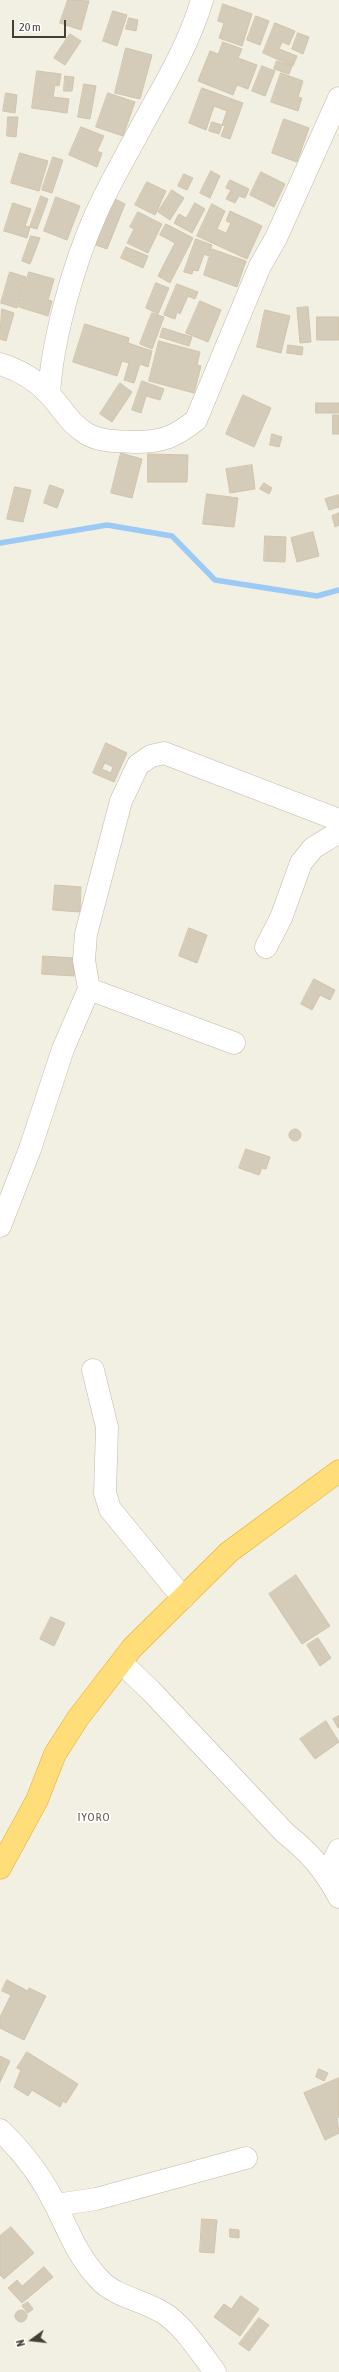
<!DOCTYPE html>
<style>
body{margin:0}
#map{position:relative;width:339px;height:2372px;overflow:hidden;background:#f2efe3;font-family:"Asap Condensed",sans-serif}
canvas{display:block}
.north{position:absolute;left:12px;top:2320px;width:40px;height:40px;-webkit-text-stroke:3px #fff;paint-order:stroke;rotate:255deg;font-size:11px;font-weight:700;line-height:16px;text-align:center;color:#443f33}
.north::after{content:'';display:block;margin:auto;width:14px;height:18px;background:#443f33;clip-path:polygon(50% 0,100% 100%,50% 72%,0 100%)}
.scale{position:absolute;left:12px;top:20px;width:54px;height:18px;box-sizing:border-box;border:2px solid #443f33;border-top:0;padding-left:5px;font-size:12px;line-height:14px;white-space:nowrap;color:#443f33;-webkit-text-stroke:3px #fff;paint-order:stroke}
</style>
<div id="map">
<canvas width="339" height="2372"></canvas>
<div class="north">N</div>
<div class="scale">20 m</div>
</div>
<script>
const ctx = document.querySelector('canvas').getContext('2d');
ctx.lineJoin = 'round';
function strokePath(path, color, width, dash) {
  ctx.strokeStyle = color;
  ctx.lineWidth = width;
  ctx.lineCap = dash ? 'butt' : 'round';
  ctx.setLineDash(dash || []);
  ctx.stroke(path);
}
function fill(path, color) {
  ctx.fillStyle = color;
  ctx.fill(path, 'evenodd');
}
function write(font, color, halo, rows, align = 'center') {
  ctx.font = font + ' "Asap Condensed",sans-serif';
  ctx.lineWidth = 4;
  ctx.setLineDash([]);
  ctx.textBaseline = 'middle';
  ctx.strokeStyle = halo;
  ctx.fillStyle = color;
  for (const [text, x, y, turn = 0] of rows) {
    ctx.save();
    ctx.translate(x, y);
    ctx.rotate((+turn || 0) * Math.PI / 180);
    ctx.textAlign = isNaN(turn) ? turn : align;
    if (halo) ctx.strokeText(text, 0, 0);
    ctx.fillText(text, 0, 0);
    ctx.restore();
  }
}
strokePath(new Path2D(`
 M0 543 107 525 172 536 215 580 317 596 339 590`), '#9bcaf4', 5.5);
const building = new Path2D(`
 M68 0 89 1 81 30 60 23Z
 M223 4 252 14 242 46 219 38 224 23 218 21Z
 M113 11 127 15 117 46 103 41Z
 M256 16 269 21 260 45 247 40Z
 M129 18 138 20 136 31 126 29Z
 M275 23 295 31 289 45 282 42 279 49 297 56 293 66 263 53Z
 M298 33 309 37 303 54 292 49Z
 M70 34 81 41 65 65 54 58Z
 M223 42 242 49 238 58 257 65 248 89 237 85 233 95 198 81 210 51 218 54Z
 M126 48 152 55 140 99 115 93Z
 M277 61 292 66 289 74 274 69Z
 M262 66 275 71 265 96 252 91Z
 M37 71 61 74 59 86 55 85 53 97 69 99 67 113 32 108Z
 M281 73 303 81 298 97 302 98 298 111 271 102Z
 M65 76 74 77 72 91H64Z
 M84 84 96 86 90 119 78 117Z
 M202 88 243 103 230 139 221 136 225 126 222 125 227 111 214 106 206 130 189 123Z
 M6 93 17 95 15 113 3 111Z
 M108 93 135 102 123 136 96 127Z
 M8 117H18L16 137 7 136Z
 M284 119 309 128 297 162 272 153Z
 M212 122 222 125 219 134 209 131Z
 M81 127 104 136 97 151 102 153 97 167 69 155Z
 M20 153 48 161 39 191 11 183Z
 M53 157 63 160 52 193 42 190Z
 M211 171 220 176 210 198 200 193Z
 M261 172 285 184 274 207 250 195Z
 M184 174 193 178 187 190 178 186Z
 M230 180 249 189 245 198 239 196 235 203 226 199 231 190 226 188Z
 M147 182 166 191 155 215 135 205Z
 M172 190 184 198 170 220 158 212Z
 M41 196 48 199 37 229 30 227Z
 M56 197 80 206 67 240 44 231Z
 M115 199 125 204 107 249 96 245Z
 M13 203 31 209 25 226 30 227 27 238 4 231Z
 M195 203 205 209 192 233 174 223 179 214 186 218Z
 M212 204 225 211 217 229 226 233 231 223 226 221 230 211 262 226 247 259 197 236Z
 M138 212 162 224 148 253 127 243 134 229 130 227Z
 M166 224 193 238 170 283 158 276 175 243 160 235Z
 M31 236 40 238 30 264 22 261Z
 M196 239 212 245 208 256 204 254 198 271 193 270 192 274 184 272Z
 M126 247 148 256 143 268 121 258Z
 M212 249 246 261 237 287 204 275Z
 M10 272 26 277 17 308 1 303Z
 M29 272 54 279 48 300 52 301 48 316 19 307Z
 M156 283 169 288 158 314 146 308Z
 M177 284 198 292 195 299 188 296 180 314 177 312 175 319 164 315Z
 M200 301 221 310 208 342 186 333Z
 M308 307 311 342 300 343 297 308Z
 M2 309 14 313 6 341 0 339Z
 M265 310 290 316 281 353 257 347Z
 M152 313 164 317 152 349 140 344Z
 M317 317H339V340H317Z
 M85 324 129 338 128 343 152 351 148 367 140 364 134 383 124 380 129 363 122 361 117 376 73 362Z
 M163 328 192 337 189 346 160 337Z
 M159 341 200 352 197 365 201 366 194 393 149 381Z
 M288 345 303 347 302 355 287 353Z
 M142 381 164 389 160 400 146 396 141 413 132 410Z
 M120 383 132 392 112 422 100 414Z
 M243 395 271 408 254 447 226 434Z
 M316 403H339V413H316Z
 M333 415H339V434H333Z
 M272 434 282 437 279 447 270 445Z
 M121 453 142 459 132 498 111 493Z
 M148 454 188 455 187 482H148Z
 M252 465 255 489 230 493 226 469Z
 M264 483 272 488 269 494 260 489Z
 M50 485 64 490 57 508 44 503Z
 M15 487 31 490 23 522 7 519Z
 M207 494 238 498 234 527 203 524Z
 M339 495V507L329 510 325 499Z
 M339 513V525L335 527 332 516Z
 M313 532 319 556 297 562 291 538Z
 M265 536 286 537 285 562 264 561Z
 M106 743 127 753 114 782 93 773ZM105 763 113 767 111 773 102 769Z
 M55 885 81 887 80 912 53 910Z
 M189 928 207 935 197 963 179 956Z
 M43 956 75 958 74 976 42 974Z
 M314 979 335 990 330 1000 320 995 312 1010 301 1004Z
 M289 1135a6 6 0 1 1 12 0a6 6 0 1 1-12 0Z
 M246 1149 270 1157 266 1169 262 1168 259 1175 239 1168Z
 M296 1575 330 1626 302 1644 269 1594Z
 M51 1617 65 1623 54 1646 40 1639Z
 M318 1638 331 1658 320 1666 307 1645Z
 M339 1716V1728H338L333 1719Z
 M326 1721 339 1742 315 1759 300 1739Z
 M7 1980 28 1991 29 1988 46 1996 24 2040 0 2028V2017L11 1995 2 1991Z
 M27 2052 78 2084 66 2103 63 2101 60 2107 32 2090 28 2096 14 2087 21 2070 17 2068Z
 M0 2056 10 2061 0 2082Z
 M319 2069 328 2073 324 2081 316 2077Z
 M339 2078V2117L337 2118 339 2133 325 2140 304 2093Z
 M202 2219 217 2220 214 2253 200 2252Z
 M11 2227 34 2253 4 2279 0 2275V2236Z
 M230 2229 239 2230V2238L230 2237Z
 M44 2267 53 2277 22 2303 8 2288 17 2280 22 2286Z
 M241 2296 259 2309 240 2336 214 2317 224 2304 231 2309Z
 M28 2302 33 2309 28 2313 22 2306Z
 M15 2316a6 6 0 1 1 12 0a6 6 0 1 1-12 0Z
 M259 2318 269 2325 249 2351 239 2344Z`);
fill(building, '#d4cbb8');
strokePath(building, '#d0c4ab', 1);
const minor = new Path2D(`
 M0 364C19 370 36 380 49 394 62 408 70 424 87 434 101 442 119 441 135 442 162 442 175 437 196 420L260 266 276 238 339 98
 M49 394C52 341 73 266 95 216 107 188 123 161 138 133 161 90 188 48 202 0
 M266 947 281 918 301 863 313 848 339 832
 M89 989 234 1043
 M0 1226 30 1149 63 1049 89 989 84 960 86 934 121 801 138 765 151 756 164 753 339 820
 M93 1370 107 1427 105 1493 110 1509 183 1598
 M122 1663 152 1692 285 1833C310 1853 324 1869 339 1897
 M327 1875 339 1850
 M0 2130C22 2151 43 2179 56 2206 69 2232 78 2257 99 2279 117 2299 147 2300 168 2316 187 2331 201 2353 215 2372
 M56 2205 96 2199 246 2158`);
const trunk = new Path2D(`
 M0 1868 37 1800 55 1754 78 1718 132 1648 229 1552 339 1471`);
strokePath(minor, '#c1baa8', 23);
strokePath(trunk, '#e5ac2a', 23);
strokePath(minor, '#fff', 22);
strokePath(trunk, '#ffdd78', 22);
ctx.letterSpacing = '1px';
write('12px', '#685d4a', '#fff', [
 ["IYORO",94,1817]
]);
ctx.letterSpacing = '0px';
</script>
